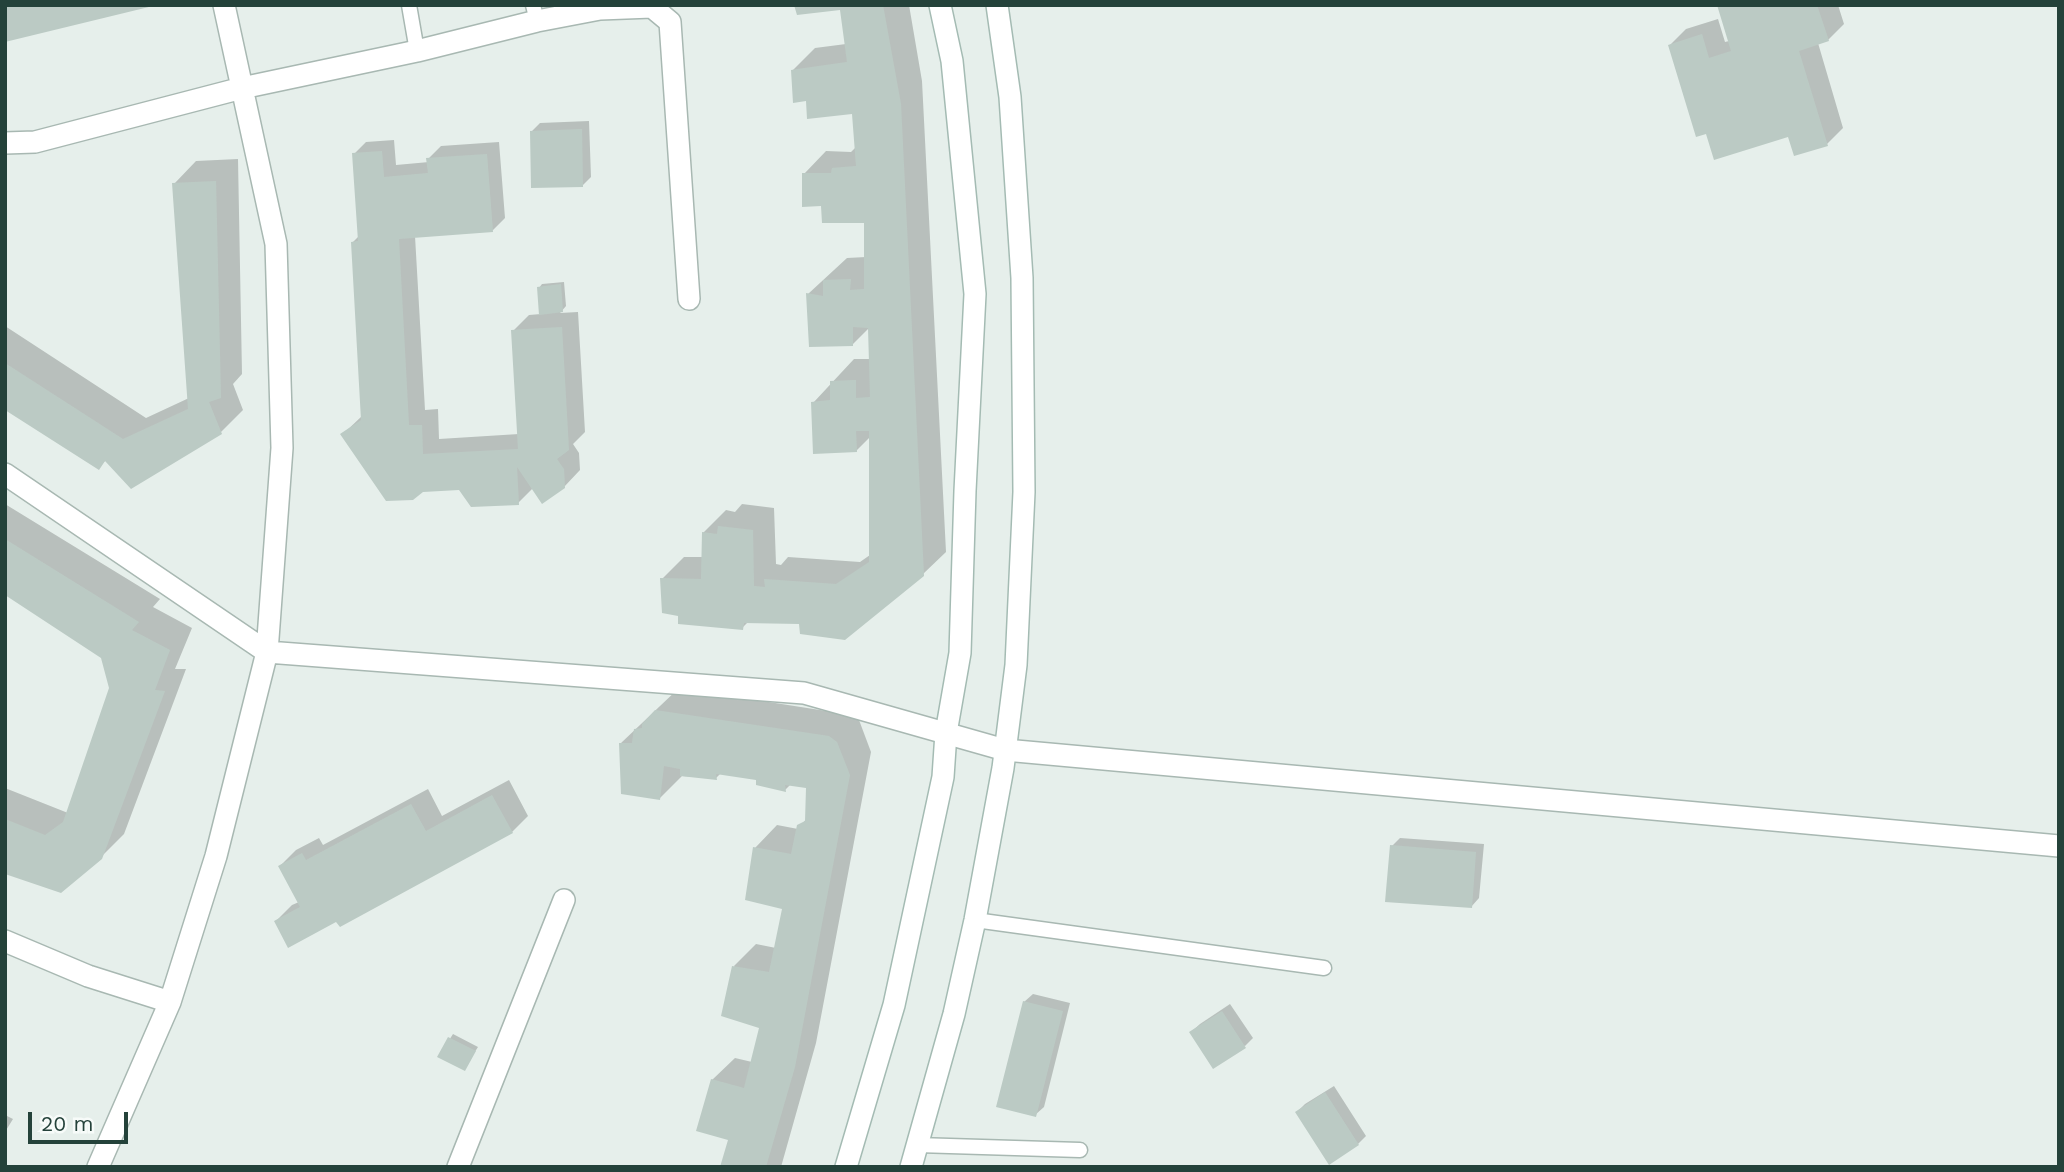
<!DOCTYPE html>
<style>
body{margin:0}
#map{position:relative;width:2064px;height:1172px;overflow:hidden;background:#e6efeb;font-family:"Work Sans",sans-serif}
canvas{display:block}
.frame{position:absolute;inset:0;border:7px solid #24423a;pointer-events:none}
.scale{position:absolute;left:28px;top:1112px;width:100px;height:32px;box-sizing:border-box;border:4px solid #24423a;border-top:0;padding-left:9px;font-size:21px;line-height:24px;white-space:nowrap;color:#24423a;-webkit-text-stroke:5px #f7fbf9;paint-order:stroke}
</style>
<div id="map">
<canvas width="2064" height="1172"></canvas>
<div class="frame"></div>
<div class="scale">20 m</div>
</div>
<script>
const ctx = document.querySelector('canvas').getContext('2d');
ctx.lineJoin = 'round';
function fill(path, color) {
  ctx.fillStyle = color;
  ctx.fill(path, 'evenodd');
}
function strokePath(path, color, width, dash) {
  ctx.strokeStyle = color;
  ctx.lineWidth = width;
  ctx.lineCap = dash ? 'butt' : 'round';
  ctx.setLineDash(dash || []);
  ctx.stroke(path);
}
fill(new Path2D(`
 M796 5H909L922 81 946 552 923 574 801 623 749 621 742 628 680 615 662 579 684 557H703V533L726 510 735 512 742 504 774 508 776 564 781 565 788 557 860 562 870 555 871 436 856 451 813 403 854 359H871L870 327 852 345 808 294 847 258 866 257V222L822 205 804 174 826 151 851 152 856 147 854 112 808 99 792 71 815 48 846 44 841 8Z
 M1719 5H1838L1844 24 1828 40 1818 43 1843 128 1827 144 1789 135 1707 132 1670 45 1686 29 1718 19 1725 42 1729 41Z
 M589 121 591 177 583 185 531 132 540 123Z
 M394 140 396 165 429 162 428 159 441 146 499 142 505 218 493 230 415 236 425 410 438 409 439 439 519 434 513 331 529 315 541 314 539 288 542 284 564 282 566 306 560 313 578 312 585 432 573 444 579 453 580 470 564 487 533 488 518 503 460 488 342 435 362 416 352 243 360 235 354 154 366 142Z
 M238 159 242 374 233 384 243 410 221 432 106 460 98 468 5 407V326L146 418 189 398 174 184 196 161Z
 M5 504 160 599 153 607 192 628 175 669H186L124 834 101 857 5 872V788L68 813 111 688 103 657 5 593Z
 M679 688 852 715 859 720 871 752 816 1043 781 1167H722L730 1138 712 1080 735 1058 752 1062 761 1026 734 966 756 944 776 948 784 907 755 848 777 825 798 829 807 818 808 786 791 784 785 790 758 779 721 773 716 778 682 776 660 798 621 743Z
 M509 780 528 816 512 832 337 919 276 921 292 905 299 902 280 866 296 850 319 838 323 845 428 789 442 816Z
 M1400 838 1484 844 1479 898 1471 907 1392 846Z
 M1033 994 1070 1003 1044 1107 1035 1115 1024 1002Z
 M1230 1004 1253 1038 1245 1046 1191 1032 1200 1024Z
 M453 1034 478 1047 464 1069 439 1056Z
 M1334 1086 1366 1136 1358 1144 1330 1162 1297 1112 1305 1104Z
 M5 1115 13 1119 5 1132Z`), '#0003');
fill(new Path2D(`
 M5 5H153V6L5 42Z
 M794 5H883L901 104 924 576 845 640 800 634 799 624 744 623 743 630 678 624V616L662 613 660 578 701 579 702 532 717 534 718 526 753 530 754 586 765 587 764 579 836 584 869 562V431H856L857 452 813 454 811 402 830 400V381L856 380V398L870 397 868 328 853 327V346L809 347 806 293 823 296V280L851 279 850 290 864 289V223H822L821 206 802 207V173H831L832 168 856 166 852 114 807 119 806 101 793 103 791 70 847 62 840 10 797 15Z
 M1717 5H1817L1829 41 1799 51 1828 146 1794 156 1788 137 1714 160 1706 134 1696 137 1668 45 1702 34 1709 58 1731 51Z
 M582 129 583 187 531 188 530 131Z
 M382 151 384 177 428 173 426 158 487 154 493 232 399 239 409 425H422L423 454 518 449 511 330 562 327 569 450 557 459 564 469 565 488 542 504 517 467 519 505 471 507 459 490 423 492 413 500 386 501 340 434 361 420 351 242 358 241 352 153Z
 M216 181 221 398 209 402 222 434 131 489 105 461 99 470 5 410V363L123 439 188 409 172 183Z
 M561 284 563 312 539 315 537 287Z
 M5 539 139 622 132 630 170 650 155 690 165 691 102 859 61 893 5 874V819L45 835 63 822 109 688 101 658 5 595Z
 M655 710 829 736 837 742 850 775 795 1067 766 1167H720L728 1140 696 1131 711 1079 744 1088 759 1028 721 1016 732 966 769 972 782 909 745 900 753 847 791 854 797 825 805 821 806 788 785 785 786 792 756 785V780L716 774 717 780 680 776V769L664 766 660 800 621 794 619 743H632L634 729 642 728V724Z
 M492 795 513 833 340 927 336 922 288 948 274 921 300 907 278 866 302 853 306 860 411 804 426 831Z
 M1390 845 1476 852 1472 908 1385 902Z
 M1023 1001 1063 1011 1036 1117 996 1107Z
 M1222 1011 1246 1048 1213 1069 1189 1032Z
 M448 1037 476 1051 465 1071 437 1057Z
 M1325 1092 1359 1145 1329 1165 1295 1112Z`), '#bbcac4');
const service = new Path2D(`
 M409 5 417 51
 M533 5 537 21
 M975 920 1324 968
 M917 1145 1080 1150`);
const minor = new Path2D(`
 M5 143 35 142 242 88 417 51 537 21 600 9 652 7 670 22 689 299
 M5 474 267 652 804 693 1005 750 2059 846
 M5 941 88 976 170 1002
 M98 1167 170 1002 216 856 267 652 282 448 276 244 224 5
 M458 1167 564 900`);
const secondary = new Path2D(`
 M846 1167 894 1005 943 777 946 733 960 653 965 491 975 294 952 61 940 5
 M911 1167 954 1014 975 920 1003 768 1016 665 1024 492 1022 278 1010 97 997 5`);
strokePath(service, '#a8b8b2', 17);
strokePath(minor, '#a8b8b2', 24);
strokePath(secondary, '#a4bbb3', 24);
strokePath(service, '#fff', 14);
strokePath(minor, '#fff', 21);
strokePath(secondary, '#fff', 21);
</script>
